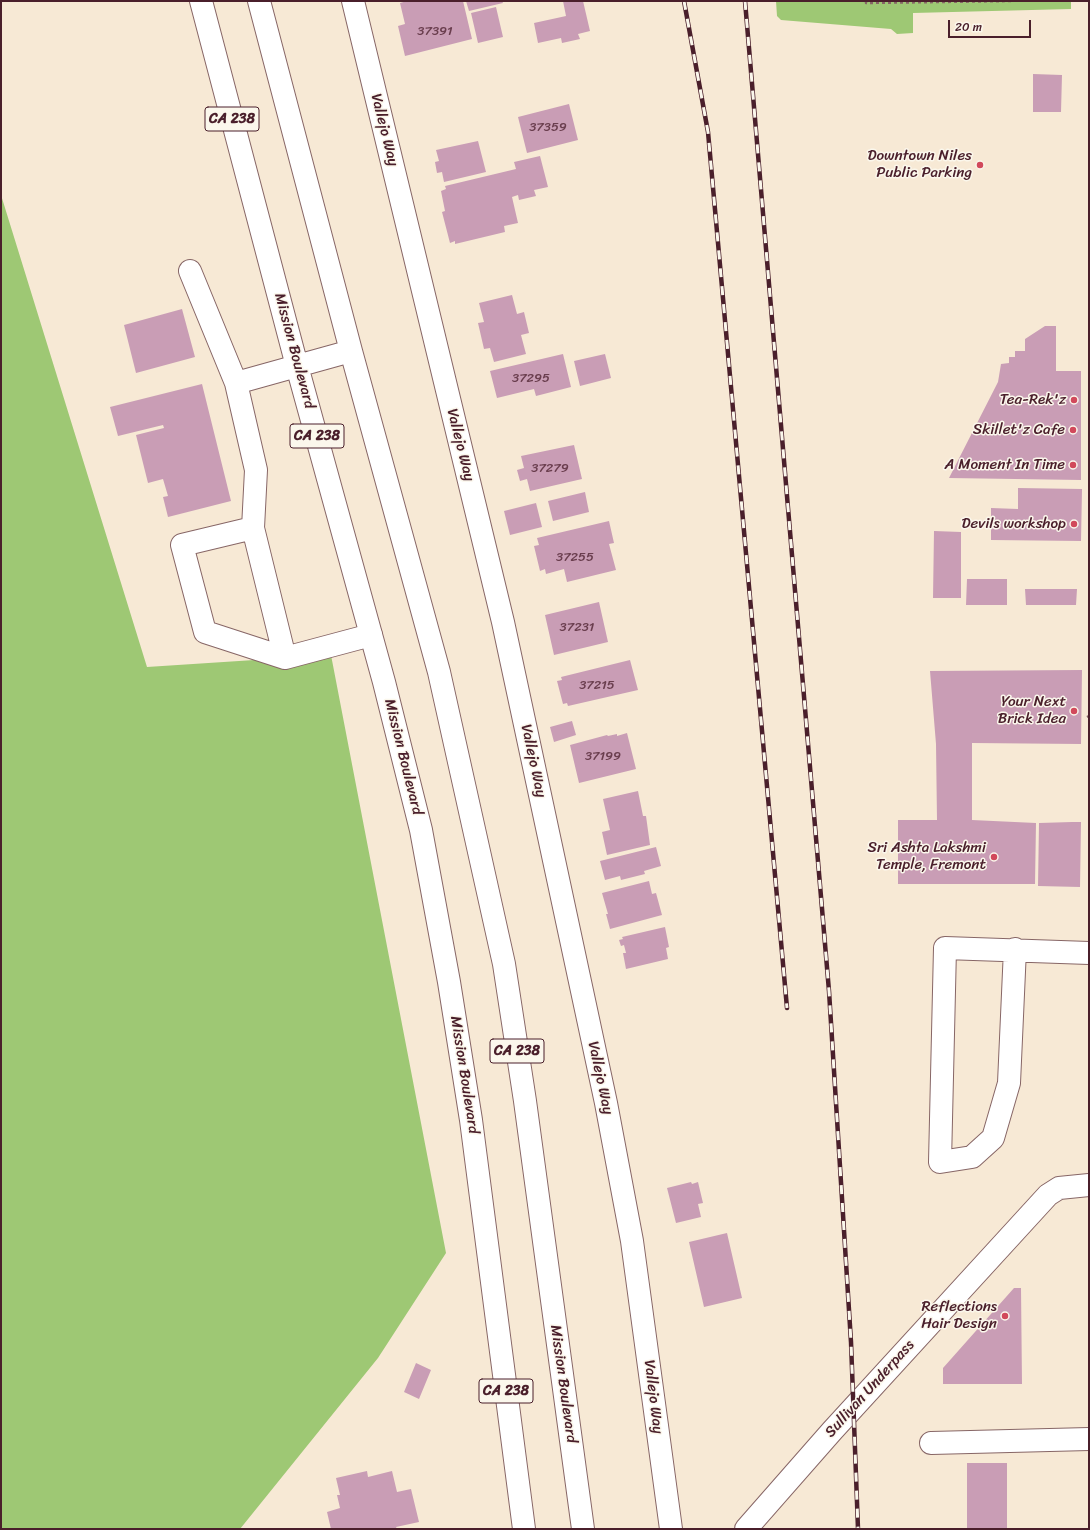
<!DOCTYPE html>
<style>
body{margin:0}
#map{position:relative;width:1090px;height:1530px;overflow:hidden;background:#f7e9d5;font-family:Sriracha,sans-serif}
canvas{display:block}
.frame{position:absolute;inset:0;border:2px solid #4a1f2b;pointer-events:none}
.scale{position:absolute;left:948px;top:20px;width:83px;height:18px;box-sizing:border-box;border:2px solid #4a1f2b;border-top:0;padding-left:5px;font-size:12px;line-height:14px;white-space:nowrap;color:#4a1f2b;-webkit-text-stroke:3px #fbf7ec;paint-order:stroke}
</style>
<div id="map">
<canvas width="1090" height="1530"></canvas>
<div class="frame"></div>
<div class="scale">20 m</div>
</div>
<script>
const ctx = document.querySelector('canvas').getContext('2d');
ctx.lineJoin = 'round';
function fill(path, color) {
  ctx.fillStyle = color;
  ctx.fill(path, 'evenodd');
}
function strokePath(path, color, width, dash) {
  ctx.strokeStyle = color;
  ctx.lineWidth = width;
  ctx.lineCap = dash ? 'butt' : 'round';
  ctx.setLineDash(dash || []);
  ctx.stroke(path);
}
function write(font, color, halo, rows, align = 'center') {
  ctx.font = font + ' Sriracha,sans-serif';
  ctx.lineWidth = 3;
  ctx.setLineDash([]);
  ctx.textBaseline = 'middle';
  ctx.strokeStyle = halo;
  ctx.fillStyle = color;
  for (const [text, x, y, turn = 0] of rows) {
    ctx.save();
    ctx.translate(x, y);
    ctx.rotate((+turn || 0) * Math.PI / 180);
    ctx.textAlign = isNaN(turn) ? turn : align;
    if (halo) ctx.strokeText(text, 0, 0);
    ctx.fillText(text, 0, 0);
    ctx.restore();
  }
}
fill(new Path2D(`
 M776 1H1071V9L913 13V33L897 34 891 29 781 20 777 16Z
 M1 195 147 667 331 655 446 1253 378 1358 240 1529H1Z`), '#9ec874');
fill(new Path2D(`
 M407 1H463L472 39 405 56 398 26 405 24 400 3Z
 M466 1H502L503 3 469 11Z
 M563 1H583L590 31 578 34 580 39 562 43 561 38 538 43 534 23 566 16Z
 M496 7 503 37 478 43 471 13Z
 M1033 74 1062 75 1061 112H1033Z
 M569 104 578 140 527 153 518 117Z
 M478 141 486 172 444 182 442 172 437 173 435 162 439 161 436 150Z
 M540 156 548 187 534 190 536 196 519 200 518 195 512 197 518 223 504 226 505 232 455 244V241L450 243 442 212 445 211 441 191 446 189 445 186 516 169 514 162Z
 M512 295 517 314 524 312 529 333 521 335 526 354 494 362 490 348 484 349 478 323 484 322 479 303Z
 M182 309 195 357 136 373 124 325Z
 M1045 326H1056V371H1081V480L949 478 998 382 1001 364 1009 363V357H1015V351H1025V339Z
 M563 354 571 387 536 396 534 389 497 398 490 371Z
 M605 354 611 378 580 386 574 361Z
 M202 384 231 501 168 517 163 497 168 496 163 479 148 483 136 435 164 428 163 425 118 436 110 407Z
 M574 445 582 479 530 491 527 479 520 481 517 470 524 468 521 456Z
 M1018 488 1082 489 1081 541 991 540V508L1018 509Z
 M585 492 589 512 553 521 548 501Z
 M536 503 542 527 510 535 504 511Z
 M609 521 614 543 609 544 616 570 567 582 564 569 546 574 545 569 540 571 534 546 539 545 537 538Z
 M934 531 961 532V598H933Z
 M967 579H1007V605H966Z
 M1025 589H1077L1076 605H1026Z
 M599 602 608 642 554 655 545 615Z
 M630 660 638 690 568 706 567 703 563 704 557 681 562 680 561 677Z
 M1082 670 1081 744 972 743V820L1036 823 1035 884H898V820H937L936 744 930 671Z
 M572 721 576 735 554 742 550 727Z
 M627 733 636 769 579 783 570 745 607 735 608 736 617 734V736Z
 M638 791 643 816H646L650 845 607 855 602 832 610 830 603 799Z
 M1072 822H1081L1080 887 1038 886 1039 823Z
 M656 847 661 866 644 871 645 874 621 880 620 876 605 880 600 861Z
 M649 881 652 894 656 893 662 915 610 929 606 914H608L602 893Z
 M665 927 669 947 666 948 668 959 626 969 623 953H626L624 945 621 946 619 940 623 939 622 937Z
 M691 1182 692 1184 698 1182 703 1203 698 1204 701 1217 676 1223 667 1188Z
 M727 1233 742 1298 704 1307 689 1242Z
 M1014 1288H1021L1022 1384H943V1368Z
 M416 1363 431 1370 419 1399 404 1392Z
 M967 1463H1007V1529H967Z
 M367 1471 368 1477 392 1471 397 1492 411 1489 419 1522 396 1527 397 1529H331L327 1512 340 1508 337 1495H340L336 1478Z`), '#c99db5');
const minor = new Path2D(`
 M353 1 503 622 606 1103 632 1241 671 1529
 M190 271 236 383 256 470 253 528 285 658 371 635
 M236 383 297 366
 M253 528 182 545 205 632 285 658
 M1015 949 1009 1083 993 1138 972 1157 940 1162 945 948 1089 953
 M931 1443 1089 1439`);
const major = new Path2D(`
 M201 1 297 366 384 682 421 830 449 982 471 1120 524 1529
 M259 1 351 351 439 672 504 964 525 1101 583 1529
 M297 366 351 351
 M746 1529 832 1431 1048 1195 1059 1188 1089 1185`);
strokePath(minor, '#876666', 24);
strokePath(major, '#876666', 24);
strokePath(new Path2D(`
 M866 1V3L1014 1
 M1087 717 1089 716`), '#876666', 2.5, [3, 3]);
strokePath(minor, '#fff', 22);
strokePath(major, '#fff', 22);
const rail = new Path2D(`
 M684 1 708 132 787 1008
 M745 1 829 991 851 1342 858 1529`);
strokePath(rail, '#4a1f2b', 4.5);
strokePath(rail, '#fbf7ec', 3, [9]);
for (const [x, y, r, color] of [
 [980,165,4,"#d1495b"],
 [1074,400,4,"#d1495b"],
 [1073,430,4,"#d1495b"],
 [1073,465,4,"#d1495b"],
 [1074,524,4,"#d1495b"],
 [1074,711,4,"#d1495b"],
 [994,857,4,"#d1495b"],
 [1005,1316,4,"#d1495b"]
]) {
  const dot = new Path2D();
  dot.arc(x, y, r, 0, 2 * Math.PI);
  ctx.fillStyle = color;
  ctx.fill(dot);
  strokePath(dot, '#fbf7ec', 1.5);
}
write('13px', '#6a3e4e', null, [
 ["37391",435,32],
 ["37359",548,128],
 ["37295",531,379],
 ["37279",550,469],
 ["37255",575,558],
 ["37231",577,628],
 ["37215",597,686],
 ["37199",603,757]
]);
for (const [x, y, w] of [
 [232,119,54],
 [317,436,54],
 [517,1051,54],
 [506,1391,54]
]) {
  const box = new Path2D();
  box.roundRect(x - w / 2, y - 12, w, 24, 3);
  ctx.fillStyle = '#fbf7ec';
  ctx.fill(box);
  strokePath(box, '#4a1f2b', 1);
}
write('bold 14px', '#4a1f2b', null, [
 ["CA 238",232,119],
 ["CA 238",317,436],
 ["CA 238",517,1051],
 ["CA 238",506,1391]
]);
write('15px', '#4a1f2b', '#fbf7ec', [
 ["Vallejo Way",384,130,76],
 ["Mission Boulevard",294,351,75],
 ["Vallejo Way",460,445,76],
 ["Mission Boulevard",403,757,76],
 ["Vallejo Way",533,761,78],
 ["Mission Boulevard",464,1075,81],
 ["Vallejo Way",600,1078,78],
 ["Mission Boulevard",563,1384,82],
 ["Sullivan Underpass",870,1389,-48],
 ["Vallejo Way",653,1397,83]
]);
write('15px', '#4a1f2b', '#fbf7ec', [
 ["Downtown Niles",972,156],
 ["Public Parking",972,173],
 ["Tea-Rek'z",1066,400],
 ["Skillet'z Cafe",1065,430],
 ["A Moment In Time",1065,465],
 ["Devils workshop",1066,524],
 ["Your Next",1066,702],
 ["Brick Idea",1066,719],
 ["Sri Ashta Lakshmi",986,848],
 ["Temple, Fremont",986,865],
 ["Reflections",997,1307],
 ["Hair Design",997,1324]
], 'right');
</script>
